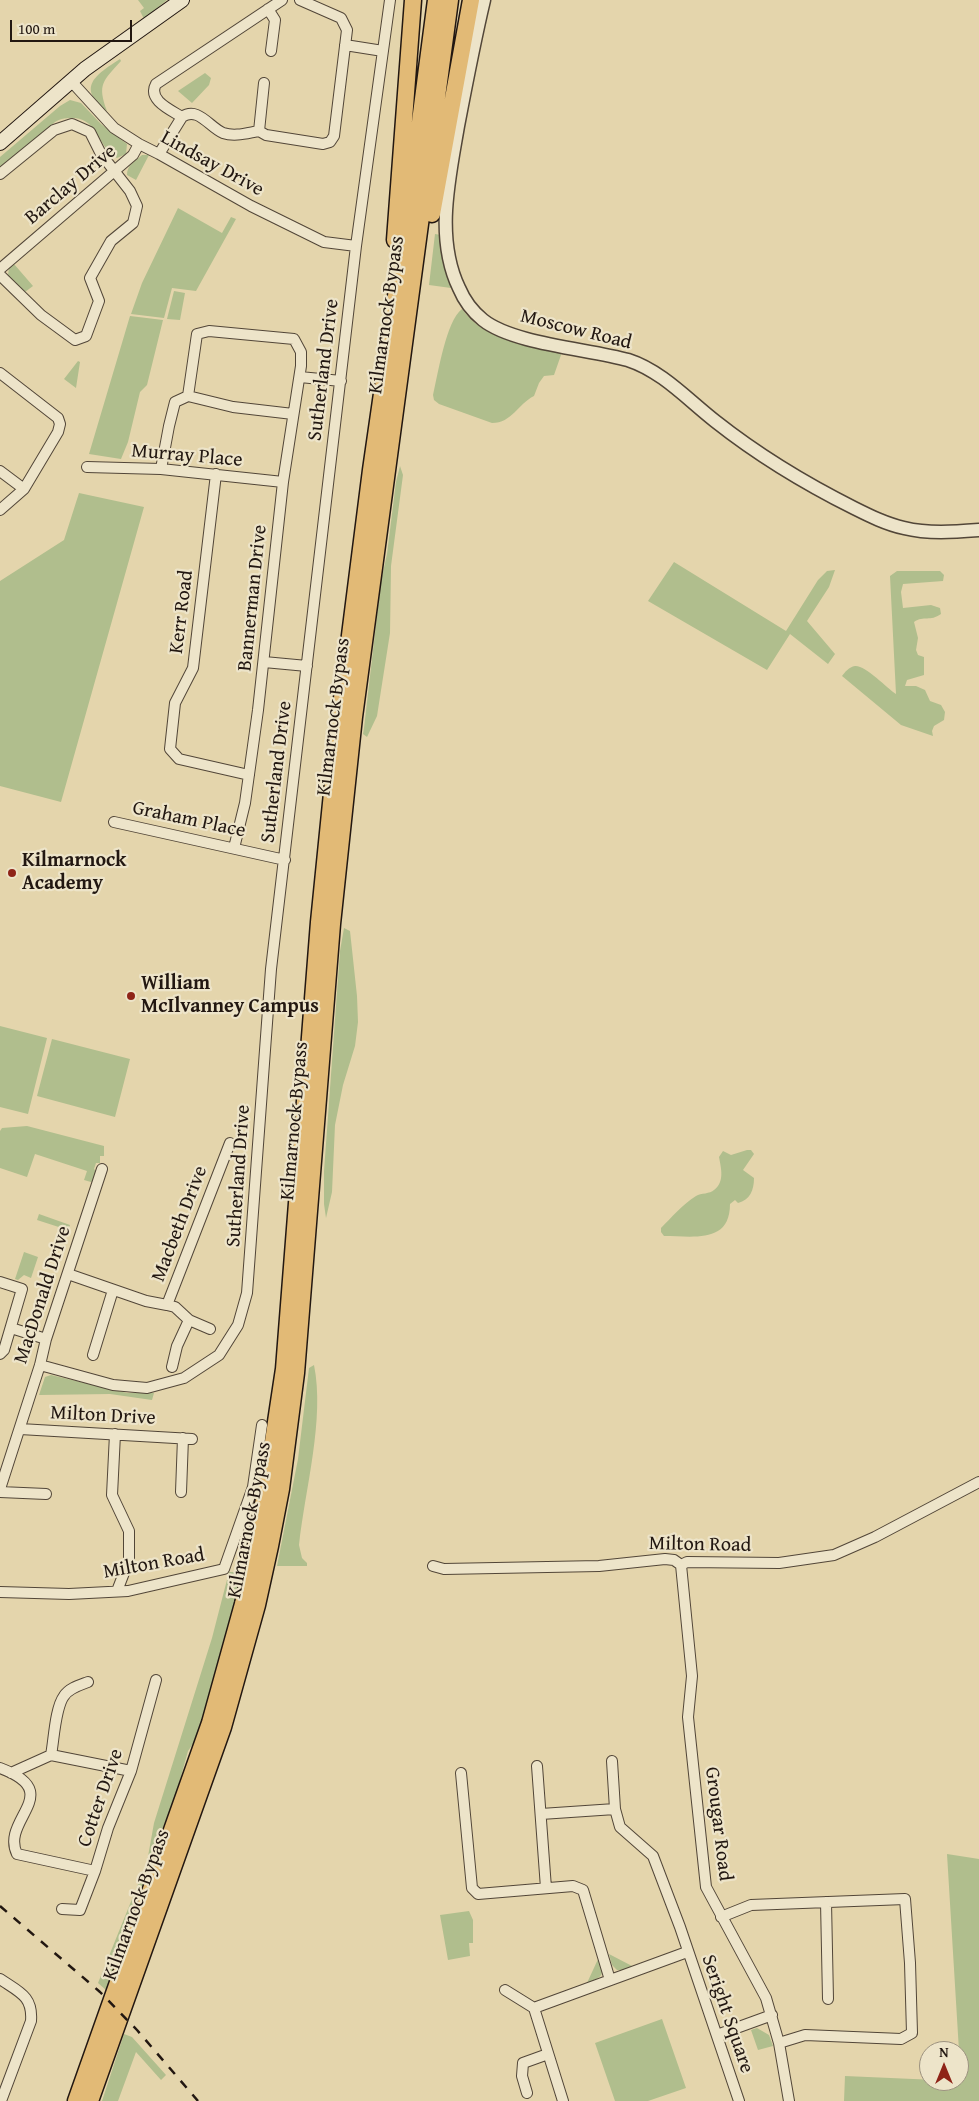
<!DOCTYPE html>
<style>
body{margin:0}
#map{position:relative;width:979px;height:2101px;overflow:hidden;background:#e4d5ac;font-family:"Gentium Book Plus",serif}
canvas{display:block}
.north{position:absolute;left:919px;top:2041px;width:50px;height:50px;box-sizing:border-box;background:#ede4c9;border:1px solid #9c927f;border-radius:50%;rotate:0deg;font-size:14px;font-weight:700;line-height:20px;text-align:center;color:#221711}
.north::after{content:'';display:block;margin:auto;width:18px;height:22px;background:#8f2418;clip-path:polygon(50% 0,100% 100%,50% 72%,0 100%)}
.scale{position:absolute;left:10px;top:20px;width:122px;height:22px;box-sizing:border-box;border:2px solid #221711;border-top:0;padding-left:6px;font-size:15px;line-height:18px;white-space:nowrap;color:#221711;-webkit-text-stroke:4px #ede4c9;paint-order:stroke}
</style>
<div id="map">
<canvas width="979" height="2101"></canvas>
<div class="north">N</div>
<div class="scale">100 m</div>
</div>
<script>
const ctx = document.querySelector('canvas').getContext('2d');
ctx.lineJoin = 'round';
function fill(path, color) {
  ctx.fillStyle = color;
  ctx.fill(path, 'evenodd');
}
function strokePath(path, color, width, dash) {
  ctx.strokeStyle = color;
  ctx.lineWidth = width;
  ctx.lineCap = dash ? 'butt' : 'round';
  ctx.setLineDash(dash || []);
  ctx.stroke(path);
}
function write(font, color, halo, rows, align = 'center') {
  ctx.font = font + ' "Gentium Book Plus",serif';
  ctx.lineWidth = 4.5;
  ctx.setLineDash([]);
  ctx.textBaseline = 'middle';
  ctx.strokeStyle = halo;
  ctx.fillStyle = color;
  for (const [text, x, y, turn = 0] of rows) {
    ctx.save();
    ctx.translate(x, y);
    ctx.rotate((+turn || 0) * Math.PI / 180);
    ctx.textAlign = isNaN(turn) ? turn : align;
    if (halo) ctx.strokeText(text, 0, 0);
    ctx.fillText(text, 0, 0);
    ctx.restore();
  }
}
fill(new Path2D(`
 M138 0H167L144 19 140 11 144 8Z
 M120 59 121 61C103 81 97 84 107 111 76 88 95 75 120 59Z
 M205 73 211 78 209 85 192 103 178 91Z
 M70 100 81 103 101 124 127 144 126 154 117 158C99 149 98 120 75 118 67 118 61 118 55 122L0 169V157L60 106Z
 M142 155H149L136 180 127 175C127 165 134 162 142 155Z
 M178 208 222 233 231 217 236 219 196 291 172 288 164 318 131 314 142 283Z
 M435 234 441 235 451 288 429 285Z
 M14 264 33 286 25 292 8 275 9 268Z
 M174 291 185 293 180 320 167 319Z
 M462 309C484 340 525 345 560 352L561 355 554 375 544 376 539 383 534 396C518 404 512 423 492 423L439 404 434 400 433 395C438 374 446 321 462 309Z
 M130 316 163 320 147 385 140 392 128 442 121 459 89 454Z
 M78 361 80 362 76 388 64 379Z
 M400 466 403 475 391 566 390 633 377 716 367 737 363 734 364 728 381 581 387 554 396 482Z
 M79 493 144 507 61 802 0 786V581L64 540Z
 M674 562 786 631 818 580 827 571 835 570 829 587 807 621 835 654 828 664 790 634 767 670 648 601Z
 M897 571H940L944 575 943 581 903 584 901 592 903 608 931 605 940 608 941 614C930 622 924 615 914 622L918 638 916 650 918 655 924 657V675L907 680 905 686H916L925 690 930 701 941 705 945 712 944 720 934 726 932 731 933 736 901 725 842 676C845 672 849 667 855 666 865 665 887 688 896 694L890 576Z
 M344 928 350 931 357 996 358 1022 355 1046 343 1085 335 1125 332 1192 326 1218 324 1204V1171L340 951Z
 M0 1026 47 1038 28 1114 0 1107Z
 M52 1039 130 1059 115 1117 37 1096Z
 M27 1126 104 1146V1156H100V1163H96L94 1169 98 1173 96 1181 91 1182 84 1180 87 1171 35 1154 27 1177 0 1168V1131L2 1128Z
 M747 1150H751L754 1154 743 1170 754 1178C754 1190 750 1200 738 1203L735 1200 730 1204C730 1244 693 1236 664 1236L661 1232V1228C671 1218 683 1204 696 1196 701 1193 710 1194 714 1190 725 1182 721 1168 719 1157L723 1151 731 1155Z
 M39 1214 70 1225 68 1230 37 1220Z
 M24 1252 38 1257 31 1278 24 1275 18 1280 15 1279Z
 M314 1365C325 1419 305 1489 299 1545L302 1558 307 1563V1566H277L298 1459 309 1368Z
 M51 1375 127 1393H154L152 1400 110 1394 39 1395 45 1377Z
 M229 1572H246L205 1726 188 1751 175 1798 158 1839 153 1870 125 1951 106 1990 98 1983 147 1862 154 1823 212 1638Z
 M947 1854 979 1859V2101H844L845 2076 959 2081V2051Z
 M469 1911 473 1920V1943H469L470 1956 448 1960 440 1915Z
 M609 1954 632 1966 624 1970H617L612 1965Z
 M599 1957C604 1975 605 1976 587 1983Z
 M662 2019 686 2088 648 2101H615L595 2043Z
 M757 2028 769 2035 773 2046 758 2050 751 2030Z
 M124 2034 132 2037 166 2075 161 2080 136 2052 118 2101H102Z`), '#b0be8d');
const minor = new Path2D(`
 M268 9 275 20 271 51
 M345 45 383 51
 M71 81 114 128 139 144 159 154 251 206 324 242 356 246
 M182 117C198 106 209 127 223 133 235 137 247 133 259 131
 M259 131 266 135 323 144 330 142 334 136 347 30 341 18 300 0
 M259 131 264 83
 M159 154 182 117C171 110 147 100 156 84L282 0
 M0 174 54 130 72 124 90 132 101 154 130 191 137 206 133 223 111 241 90 278 99 301 86 336 75 340 41 315 0 275
 M0 269 133 155 139 144
 M0 373 58 418 60 424 58 432 24 489 0 510
 M300 377 341 381
 M188 396 197 334 209 331 294 339 301 352V366L283 482 258 710 245 803 234 848
 M87 467 161 469 283 482
 M161 469 169 426 175 402 188 396 233 407 293 414
 M0 471 24 489
 M216 474 193 668 175 703 170 749 179 759 249 775
 M264 662 307 666
 M114 822 285 860
 M68 1274 146 1301 167 1305 230 1143
 M0 1282 22 1289 4 1350 0 1354
 M167 1305 175 1307 189 1320 210 1329
 M11 1328 46 1339
 M93 1355 113 1290
 M40 1365 113 1385 147 1388 184 1378 219 1355 238 1325 247 1293 271 969 356 246 390 0
 M172 1367 177 1346 189 1320
 M20 1429 192 1439
 M115 1434 112 1495 129 1531V1560L117 1591
 M0 1489 40 1365 46 1339 102 1169
 M0 1492 46 1494
 M181 1492 183 1438
 M681 1565 692 1676 688 1717 706 1887 766 1998 779 2043 789 2101
 M681 1565 687 1562 779 1563 834 1555 875 1537 979 1482
 M433 1566 444 1569 599 1566 665 1559 674 1560 681 1565
 M0 1592 69 1594 128 1591 224 1569 253 1487 262 1425
 M51 1755C54 1740 55 1708 64 1696 69 1688 80 1685 88 1682
 M612 1761 615 1809 620 1827 653 1856 680 1927 739 2101
 M537 1766 546 1888
 M0 1768C67 1793 0 1819 17 1854L95 1871
 M11 1773 51 1755 131 1771
 M461 1773 472 1888 478 1894 573 1886 583 1890 610 1980
 M541 1814 615 1809
 M826 1902 828 1999
 M62 1909 80 1910 95 1871 108 1828 131 1771 156 1680
 M721 1917 751 1905 905 1899 910 1963 912 2033 901 2039 805 2035 779 2043
 M0 1979C19 1992 33 1996 31 2021L1 2101
 M505 1990 534 2008 563 2101
 M534 2008 687 1952
 M717 2035 772 2015
 M527 2093 522 2076 523 2063 548 2054`);
const tertiary = new Path2D(`
 M484 0C474 42 466 84 458 126 449 179 435 238 459 288 464 300 473 312 483 320 513 344 589 349 628 360 662 371 688 400 715 421 758 455 806 484 854 508 870 516 886 524 904 528 928 534 954 532 979 530`);
const secondary = new Path2D(`
 M0 143 85 69 182 0`);
const trunk = new Path2D(`
 M432 214 471 0
 M395 240 413 0
 M76 2101 210 1723 243 1604 253 1561 266 1488 284 1369 319 922 340 714 371 470 408 213 436 0
 M90 2101 223 1727 257 1605 270 1546 281 1489 296 1373 332 924 354 717 450 0`);
strokePath(minor, '#524638', 12);
strokePath(tertiary, '#524638', 15);
strokePath(secondary, '#221711', 16);
strokePath(trunk, '#221711', 19);
strokePath(minor, '#ede4c9', 10);
strokePath(tertiary, '#ede4c9', 12);
strokePath(secondary, '#ede4c9', 14);
strokePath(trunk, '#e2ba76', 16);
strokePath(new Path2D(`
 M0 1906 100 1992 137 2030 198 2101`), '#221711', 2.5, [9, 9]);
for (const [x, y, r, color] of [
 [12,873,5,"#8f2418"],
 [131,996,5,"#8f2418"]
]) {
  const dot = new Path2D();
  dot.arc(x, y, r, 0, 2 * Math.PI);
  ctx.fillStyle = color;
  ctx.fill(dot);
  strokePath(dot, '#ede4c9', 2);
}
write('20px', '#221711', '#ede4c9', [
 ["Lindsay Drive",212,164,29],
 ["Barclay Drive",71,185,-40],
 ["Kilmarnock Bypass",387,315,-82],
 ["Moscow Road",576,330,14],
 ["Sutherland Drive",324,370,-83],
 ["Murray Place",187,456,5],
 ["Bannerman Drive",253,598,-84],
 ["Kerr Road",182,612,-83],
 ["Kilmarnock Bypass",334,717,-83],
 ["Sutherland Drive",277,772,-83],
 ["Graham Place",189,820,12],
 ["Kilmarnock Bypass",295,1121,-85],
 ["Sutherland Drive",239,1176,-86],
 ["Macbeth Drive",180,1224,-69],
 ["MacDonald Drive",43,1295,-72],
 ["Milton Drive",103,1416,3],
 ["Kilmarnock Bypass",250,1520,-79],
 ["Milton Road",700,1545,1],
 ["Milton Road",154,1564,-10],
 ["Cotter Drive",101,1798,-71],
 ["Grougar Road",718,1824,83],
 ["Kilmarnock Bypass",137,1905,-70],
 ["Seright Square",727,2014,71]
]);
write('bold 20px', '#221711', '#ede4c9', [
 ["Kilmarnock",22,861],
 ["Academy",22,884],
 ["William",141,984],
 ["McIlvanney Campus",141,1007]
], 'left');
</script>
